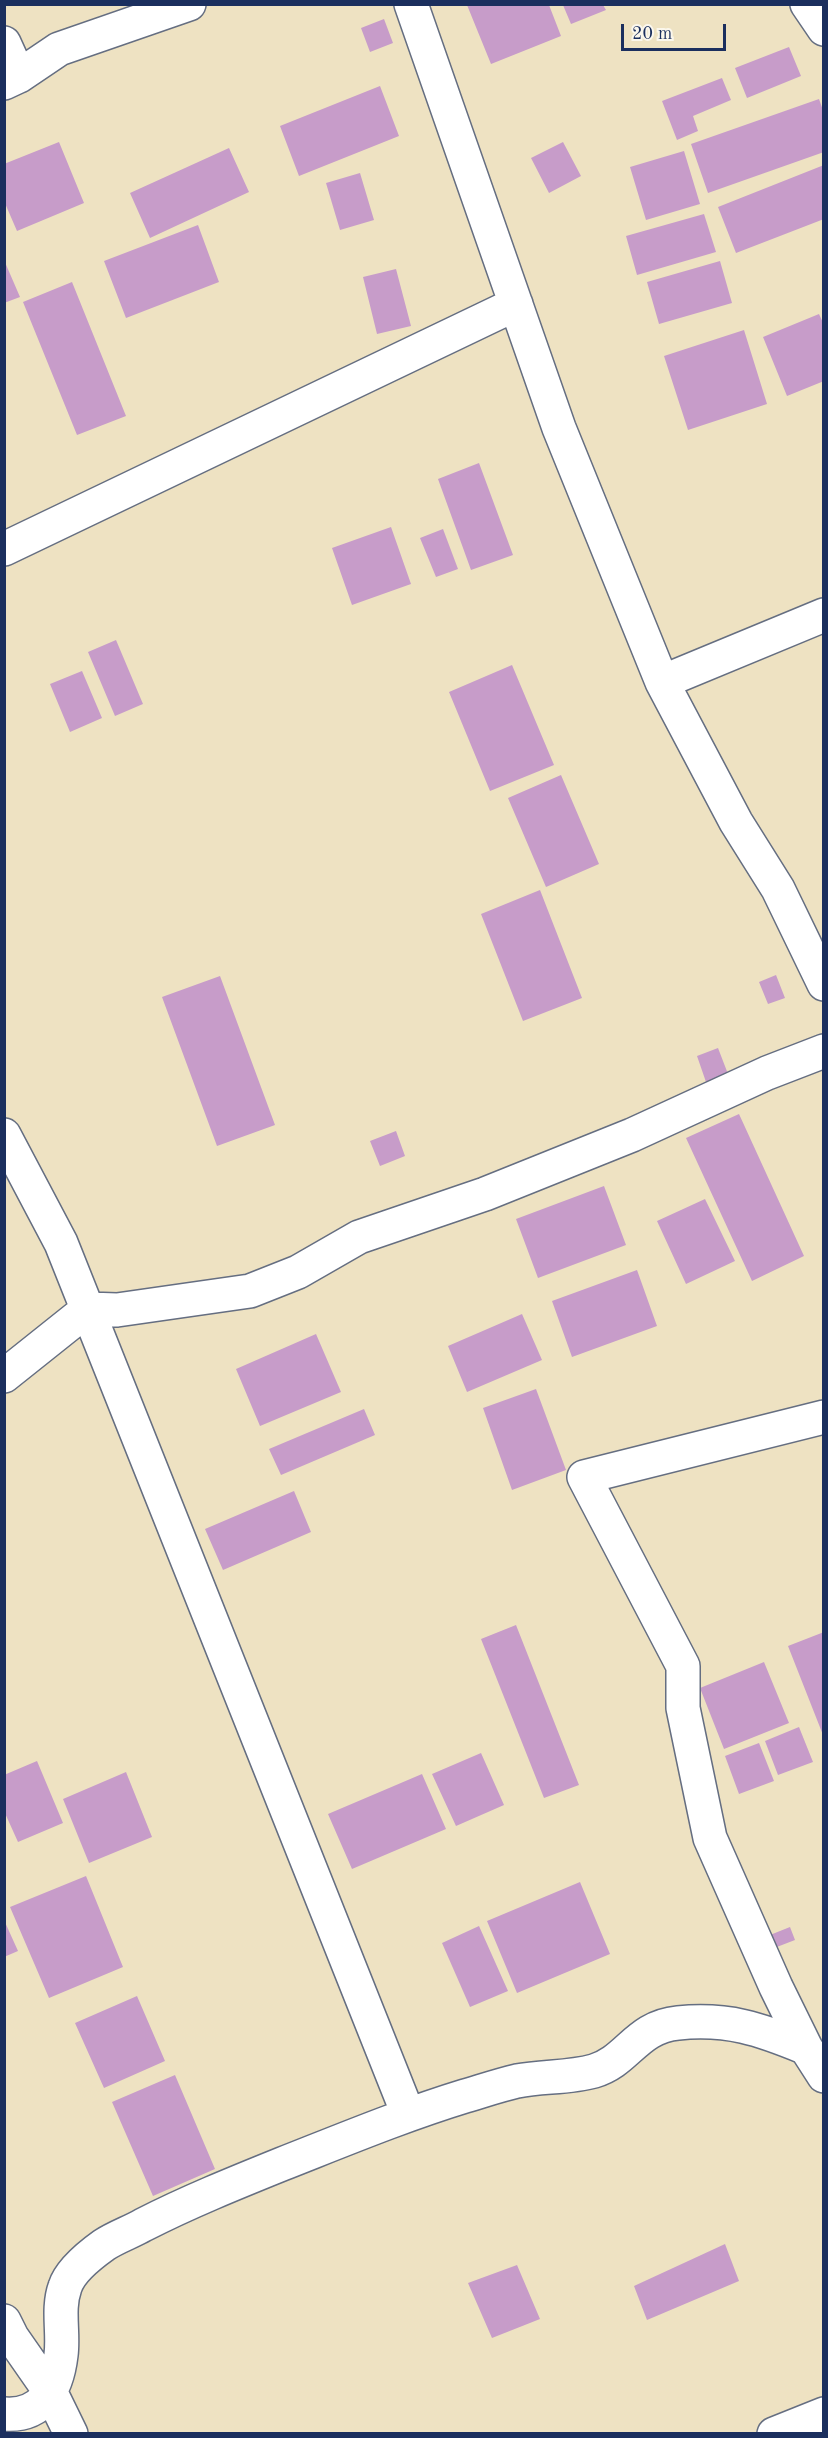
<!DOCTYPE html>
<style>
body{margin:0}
#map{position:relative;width:828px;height:2438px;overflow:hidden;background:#eee2c2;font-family:"Old Standard TT",serif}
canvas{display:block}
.frame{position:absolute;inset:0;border:6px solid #1b2f5e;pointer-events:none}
.scale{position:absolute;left:621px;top:24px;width:105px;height:27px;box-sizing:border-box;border:3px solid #1b2f5e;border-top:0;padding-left:8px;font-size:18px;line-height:21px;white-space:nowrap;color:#1b2f5e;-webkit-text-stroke:4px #fbf7ec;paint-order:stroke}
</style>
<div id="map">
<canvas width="828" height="2438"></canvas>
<div class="frame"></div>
<div class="scale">20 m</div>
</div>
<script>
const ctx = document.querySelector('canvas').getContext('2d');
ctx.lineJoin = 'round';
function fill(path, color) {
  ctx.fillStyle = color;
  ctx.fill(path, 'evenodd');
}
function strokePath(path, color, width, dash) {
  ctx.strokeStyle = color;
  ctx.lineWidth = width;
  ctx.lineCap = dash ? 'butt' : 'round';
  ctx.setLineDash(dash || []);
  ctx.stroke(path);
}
fill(new Path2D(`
 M467 5H549L561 36 491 64Z
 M563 5H603L606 10 571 24Z
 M384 19 393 43 370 52 361 28Z
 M789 47 801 76 747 98 735 68Z
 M722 78 731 100 693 116 698 131 677 140 662 101Z
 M380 86 399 136 299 176 280 126Z
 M819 99 824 113V152L708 193 691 144Z
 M59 142 84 203 17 231 4 201V164Z
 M563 142 581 176 549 193 531 158Z
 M229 148 249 192 150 238 130 193Z
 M684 151 700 204 646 220 630 167Z
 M824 165V219L736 253 718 207Z
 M360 173 374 220 340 230 326 183Z
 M704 214 716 252 637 275 626 236Z
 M198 225 219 282 126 318 104 261Z
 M4 260 20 297 4 303Z
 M720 261 732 303 659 324 647 282Z
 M396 269 411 326 377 334 363 277Z
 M72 282 126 416 77 435 23 302Z
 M819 314 824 325V381L787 396 763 337Z
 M744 330 767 404 688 430 664 356Z
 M479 463 513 555 471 570 438 479Z
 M391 527 411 584 352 605 332 548Z
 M443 529 458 569 436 577 420 538Z
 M116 640 143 704 115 716 88 652Z
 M512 665 554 765 490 791 449 692Z
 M82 671 102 718 70 732 50 684Z
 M561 775 599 864 546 887 508 798Z
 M540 890 582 998 523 1021 481 914Z
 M776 975 785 998 768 1004 759 982Z
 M220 976 275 1125 217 1146 162 997Z
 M718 1048 728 1074 706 1082 697 1056Z
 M739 1114 804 1256 752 1281 686 1138Z
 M396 1131 405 1156 380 1166 370 1141Z
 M604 1186 626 1245 538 1278 516 1219Z
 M705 1199 735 1261 686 1284 657 1221Z
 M637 1270 657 1326 572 1357 552 1301Z
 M522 1314 542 1360 467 1392 448 1346Z
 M316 1334 341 1392 260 1426 236 1369Z
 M536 1389 566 1470 512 1490 483 1408Z
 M364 1409 375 1435 281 1475 269 1449Z
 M294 1491 311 1532 223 1570 205 1529Z
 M516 1625 579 1785 544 1798 481 1639Z
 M824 1632V1735H823L788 1646Z
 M764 1662 789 1723 724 1749 700 1688Z
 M799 1727 813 1762 778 1775 765 1741Z
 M759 1743 774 1781 739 1794 725 1756Z
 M481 1753 504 1805 456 1826 432 1774Z
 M37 1761 63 1823 18 1842 4 1811V1775Z
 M126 1772 152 1837 89 1863 63 1799Z
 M422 1774 446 1829 352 1869 328 1814Z
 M86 1876 123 1967 49 1998 10 1907Z
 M580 1882 610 1954 517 1993 487 1921Z
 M4 1920 18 1951 4 1957Z
 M479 1926 508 1991 470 2007 442 1943Z
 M790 1927 795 1940 769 1950 765 1937Z
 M137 1996 165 2061 104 2088 75 2023Z
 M175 2075 215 2169 153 2196 112 2102Z
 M725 2244 739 2281 647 2320 634 2286Z
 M517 2265 540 2319 492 2338 468 2283Z`), '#c79cc9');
const minor = new Path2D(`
 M411 4 559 428 662 682 736 822 778 889 824 984
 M807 4 824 29
 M4 43 19 76
 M4 83 19 76 59 49 189 4
 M4 549 516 304
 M662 682 824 615
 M4 1135 61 1243 408 2114
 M4 1376 88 1309 117 1310 250 1291 298 1272 359 1237 485 1194 632 1135 767 1073 824 1051
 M824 1417 584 1477 683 1666V1708L710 1838 776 1987 806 2048 824 2076
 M4 2321 12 2337 51 2393 71 2434
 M4 2414C42 2417 57 2389 61 2355 64 2333 57 2309 65 2287 70 2271 90 2255 104 2245 116 2237 131 2232 143 2225 188 2202 235 2183 282 2164 343 2140 403 2115 465 2096 482 2091 500 2085 517 2081 543 2076 569 2078 594 2071 628 2061 636 2027 678 2023 728 2018 760 2029 806 2048
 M774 2434 824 2414`);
strokePath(minor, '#656e81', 36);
strokePath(minor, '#fff', 33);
</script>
